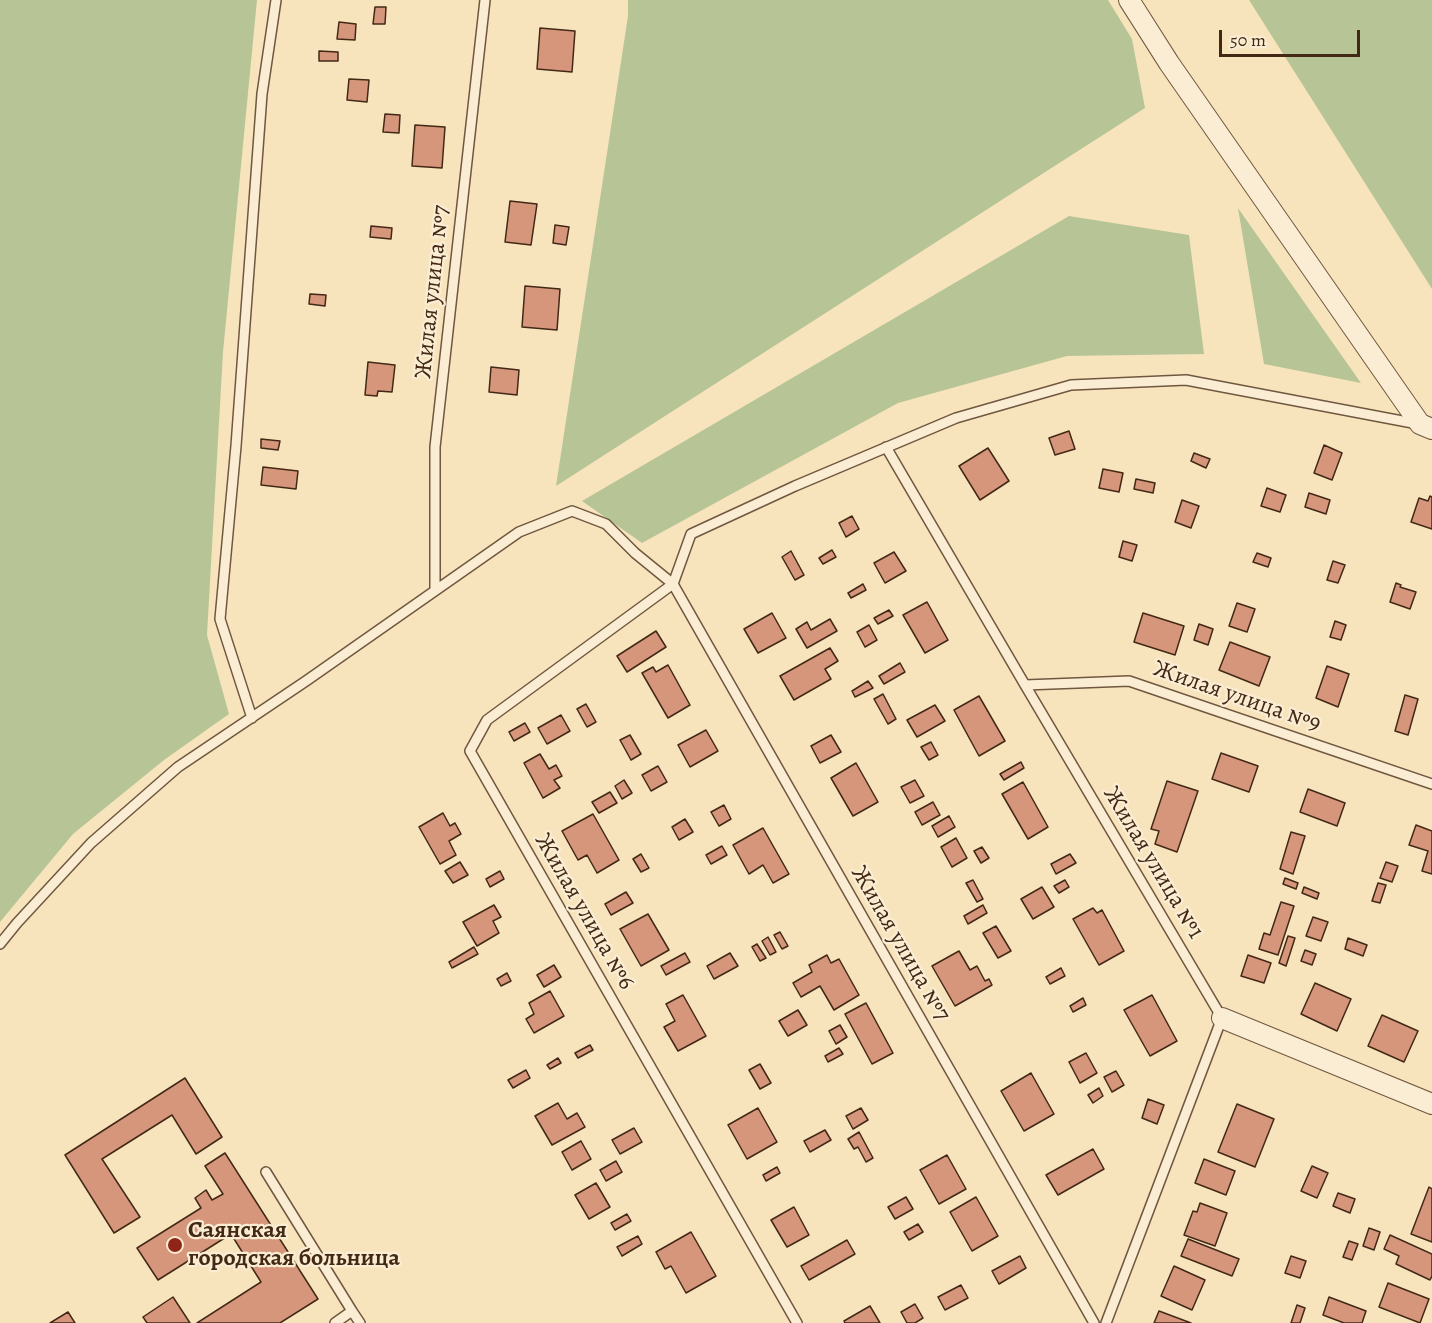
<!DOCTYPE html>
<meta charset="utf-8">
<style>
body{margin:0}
#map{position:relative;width:1432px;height:1323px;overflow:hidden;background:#f8e4bc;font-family:Alegreya,serif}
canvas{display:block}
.scale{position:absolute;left:1219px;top:30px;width:141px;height:27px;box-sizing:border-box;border:3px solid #422815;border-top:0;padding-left:8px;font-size:18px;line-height:21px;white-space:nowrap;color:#422815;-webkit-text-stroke:4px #faedd3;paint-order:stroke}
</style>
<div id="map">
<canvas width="1432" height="1323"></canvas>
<div class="scale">50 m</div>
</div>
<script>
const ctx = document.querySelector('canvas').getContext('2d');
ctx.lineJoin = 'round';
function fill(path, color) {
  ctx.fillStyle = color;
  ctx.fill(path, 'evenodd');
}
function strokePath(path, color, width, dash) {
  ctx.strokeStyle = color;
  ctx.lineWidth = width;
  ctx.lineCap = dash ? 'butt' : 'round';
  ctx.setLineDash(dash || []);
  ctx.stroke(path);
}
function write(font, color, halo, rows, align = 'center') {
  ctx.font = font + ' Alegreya,serif';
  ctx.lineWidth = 4.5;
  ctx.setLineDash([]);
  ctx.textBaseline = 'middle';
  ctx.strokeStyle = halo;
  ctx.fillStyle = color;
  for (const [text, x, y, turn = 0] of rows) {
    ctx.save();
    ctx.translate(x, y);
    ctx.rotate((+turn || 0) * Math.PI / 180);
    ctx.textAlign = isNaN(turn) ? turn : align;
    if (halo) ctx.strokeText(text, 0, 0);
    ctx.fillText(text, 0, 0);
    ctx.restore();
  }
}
fill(new Path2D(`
 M0 0H257L223 352 207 635 229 714 164 760 73 834 0 922Z
 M628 0H1108L1132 39 1145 108 556 486 628 16Z
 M1249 0H1432V289Z
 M1238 208 1361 383 1264 364Z
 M1069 216 1189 235 1204 354 1067 356 898 403 642 543 582 501Z`), '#b7c596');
const building = new Path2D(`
 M375 7H386L385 24H373Z
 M339 22 356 24 355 40 337 39Z
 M540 28 575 31 572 72 537 69Z
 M319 51 338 52V61H319Z
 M349 79 369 80 367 102 347 100Z
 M385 114 400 115 399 133 383 132Z
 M415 125 445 127 442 168 412 166Z
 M510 201 537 204 531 245 505 242Z
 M555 225 569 227 566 245 553 243Z
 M371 226 392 228 391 239 370 237Z
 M525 286 560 289 557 330 522 327Z
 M310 294 326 295 325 306 309 304Z
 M368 362 395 365 392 392 378 391 377 396 365 395Z
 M491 367 519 370 517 395 489 392Z
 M1069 431 1075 449 1055 455 1049 438Z
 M261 439 280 441 278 450 261 448Z
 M1324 445 1342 453 1332 480 1314 473Z
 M988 448 1009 481 980 500 959 466Z
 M1194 453 1210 459 1206 468 1191 461Z
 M263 467 298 471 296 489 261 485Z
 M1103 469 1123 473 1119 492 1099 488Z
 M1136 479 1155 483 1153 493 1134 489Z
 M1267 488 1286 495 1280 512 1261 506Z
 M1309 493 1330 500 1326 514 1305 507Z
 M1430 496 1432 497V529L1411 522 1419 498 1428 501Z
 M1182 500 1199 506 1191 528 1175 522Z
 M852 516 859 529 846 537 839 523Z
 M1123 541 1137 545 1132 561 1119 557Z
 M832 550 836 557 823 564 819 558Z
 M791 551 804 575 795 580 782 557Z
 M894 552 906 571 885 583 874 563Z
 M1257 553 1271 558 1268 567 1253 562Z
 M1333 561 1345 565 1338 583 1327 580Z
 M1396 583 1401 585 1400 587 1416 592 1410 609 1390 602Z
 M863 584 866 590 851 598 848 593Z
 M927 602 948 640 925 653 903 615Z
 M1237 603 1255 609 1247 632 1229 626Z
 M889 610 893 616 878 624 874 618Z
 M772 613 786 638 758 653 744 629Z
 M1143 613 1184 626 1175 655 1134 642Z
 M830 619 837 631 807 648 796 629 807 622 811 630Z
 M1335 621 1346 625 1341 640 1330 637Z
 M1199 624 1213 629 1208 645 1194 640Z
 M869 625 877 640 865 647 857 632Z
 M656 631 666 647 627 672 617 656Z
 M1230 642 1270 657 1259 686 1219 670Z
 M830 648 838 661 825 669 831 679 794 700 780 676Z
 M900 663 905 672 884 684 879 676Z
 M668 665 690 705 668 718 642 673 653 667 656 672Z
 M1327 666 1349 674 1338 707 1316 698Z
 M868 681 873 688 855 697 852 691Z
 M883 694 896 719 888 724 874 699Z
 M1405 695 1418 699 1408 735 1395 731Z
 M979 696 1005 741 979 756 954 710Z
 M586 704 596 722 587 727 577 709Z
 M935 705 945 721 917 737 907 720Z
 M561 715 570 731 547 744 538 728Z
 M525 723 530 732 514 741 509 732Z
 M706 730 718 751 690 767 678 745Z
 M630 735 641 754 631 760 620 740Z
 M831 735 841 752 820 763 811 746Z
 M931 742 938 755 929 760 921 747Z
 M1221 753 1258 766 1249 792 1212 779Z
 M540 754 549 769 556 765 562 776 554 780 560 788 543 798 524 763Z
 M1021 762 1024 768 1004 780 1000 774Z
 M856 763 878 802 853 816 831 778Z
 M658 766 667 782 651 791 642 775Z
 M624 780 632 793 622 799 615 786Z
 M915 780 924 796 910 803 901 787Z
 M1167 781 1198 791 1177 852 1155 844 1159 831 1151 829Z
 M1023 782 1048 827 1028 839 1002 794Z
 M1308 789 1345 803 1337 826 1300 812Z
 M610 792 617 803 599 813 592 802Z
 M933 802 940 815 922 825 915 812Z
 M724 805 731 819 719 826 711 812Z
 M443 813 450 826 455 823 461 834 449 841 456 855 440 864 419 827Z
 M593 814 619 860 597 873 587 855 578 860 562 831Z
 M949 816 955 827 938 837 932 826Z
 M685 819 693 832 679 840 672 827Z
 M1416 825 1432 831V874L1422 871 1428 851 1409 845Z
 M763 828 789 874 773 883 763 865 749 874 733 845Z
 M1291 832 1305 836 1293 874 1280 869Z
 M956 838 967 858 952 867 941 847Z
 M722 846 727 855 711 864 706 855Z
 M982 847 989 858 981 863 974 851Z
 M641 854 649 868 641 872 633 859Z
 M1070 854 1076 863 1056 874 1051 864Z
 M460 862 468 875 453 883 445 871Z
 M1386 862 1398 866 1392 882 1380 878Z
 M500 871 504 879 490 887 486 879Z
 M1285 878 1298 883 1296 889 1283 884Z
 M973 880 983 899 977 902 966 883Z
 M1065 880 1069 887 1059 893 1054 886Z
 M1378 883 1386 885 1380 903 1372 901Z
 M1042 887 1054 907 1033 919 1021 899Z
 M1304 887 1319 893 1317 899 1302 893Z
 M626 892 633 903 611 915 605 904Z
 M1281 902 1294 906 1278 955 1259 949 1264 933 1270 935Z
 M494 905 501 917 493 921 499 933 477 946 463 922Z
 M983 905 987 913 968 924 964 916Z
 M1093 908 1097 913 1102 910 1124 951 1099 965 1073 919Z
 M648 914 669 950 641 966 620 929Z
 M1313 917 1328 922 1321 941 1306 936Z
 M996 926 1011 951 998 958 983 933Z
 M780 932 788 946 782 949 774 935Z
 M1288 936 1295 938 1286 966 1279 963Z
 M768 937 776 952 770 955 762 941Z
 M1348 938 1367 945 1363 956 1345 949Z
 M757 944 766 958 760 961 752 947Z
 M474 947 478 954 452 968 449 962Z
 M1305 950 1316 954 1312 965 1301 961Z
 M959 951 970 970 977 966 985 981 989 979 992 985 955 1006 932 966Z
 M685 953 690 962 666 975 661 966Z
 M730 953 738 966 714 979 707 966Z
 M827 955 831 963 839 959 859 995 834 1010 820 986 801 997 793 983 812 972 809 965Z
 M1248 955 1271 963 1264 983 1241 976Z
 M554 965 561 977 544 987 537 975Z
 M1061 968 1065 976 1050 984 1046 977Z
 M507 973 511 981 501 986 497 979Z
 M1315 983 1351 999 1337 1031 1301 1014Z
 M550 991 564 1016 534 1033 526 1019 534 1014 529 1003Z
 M683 995 706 1036 678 1051 664 1027 675 1021 666 1004Z
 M1152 995 1177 1041 1150 1056 1124 1010Z
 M1083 998 1086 1005 1073 1012 1070 1006Z
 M866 1003 893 1053 872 1064 845 1014Z
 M798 1010 807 1025 788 1036 779 1021Z
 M1382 1015 1418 1031 1404 1062 1368 1046Z
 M840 1025 847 1037 836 1044 829 1031Z
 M590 1045 593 1050 578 1058 575 1053Z
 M839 1048 843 1054 828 1062 825 1056Z
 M1086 1053 1097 1073 1080 1083 1069 1062Z
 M558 1058 561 1063 550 1069 547 1065Z
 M760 1064 771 1083 760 1089 749 1070Z
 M526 1070 530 1078 513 1088 508 1080Z
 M1116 1071 1124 1085 1112 1092 1104 1077Z
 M1031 1073 1054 1114 1024 1131 1001 1091Z
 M185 1078 222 1137 196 1154 172 1115 102 1159 140 1217 114 1233 65 1155Z
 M1099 1088 1103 1096 1093 1103 1088 1095Z
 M1148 1099 1164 1105 1157 1124 1142 1118Z
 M558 1103 567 1119 577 1113 585 1127 552 1145 535 1116Z
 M1237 1104 1274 1119 1255 1167 1218 1152Z
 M758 1108 777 1142 747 1159 728 1125Z
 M861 1108 868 1120 853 1129 846 1116Z
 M634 1128 642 1142 620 1154 612 1140Z
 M825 1130 831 1140 810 1152 804 1141Z
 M859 1132 873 1158 866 1162 858 1147 854 1149 848 1139Z
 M581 1141 591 1159 572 1170 562 1152Z
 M1093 1149 1104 1169 1058 1195 1046 1175Z
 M225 1153 318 1299 280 1323H197L261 1282 231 1234 158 1280 137 1248 201 1208 195 1198 206 1190 212 1200 223 1194 205 1166Z
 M947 1155 966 1189 939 1204 920 1170Z
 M1204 1159 1235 1171 1226 1195 1195 1183Z
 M616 1161 622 1172 606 1181 600 1170Z
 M1312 1166 1328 1173 1317 1198 1301 1191Z
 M777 1167 780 1173 766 1181 763 1175Z
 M596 1183 610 1207 589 1219 575 1195Z
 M1429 1187 1432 1189V1242L1411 1234Z
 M1338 1193 1355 1199 1350 1213 1333 1206Z
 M906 1197 913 1209 895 1219 888 1207Z
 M976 1197 998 1236 972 1251 950 1212Z
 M1200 1203 1227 1213 1215 1246 1184 1235 1193 1211 1197 1212Z
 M794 1207 809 1235 787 1247 771 1220Z
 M627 1214 631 1221 615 1230 611 1223Z
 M918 1224 923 1232 909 1240 904 1232Z
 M1369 1228 1380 1232 1374 1250 1363 1246Z
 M691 1232 716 1276 686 1293 671 1266 665 1269 656 1252Z
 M1390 1235 1432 1254V1276L1430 1280 1396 1264 1399 1256 1384 1249Z
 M638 1236 642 1244 622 1256 617 1247Z
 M1188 1239 1239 1259 1232 1276 1181 1256Z
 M847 1240 855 1254 809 1280 801 1266Z
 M1349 1241 1358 1244 1352 1260 1343 1257Z
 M1020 1256 1026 1268 999 1284 992 1271Z
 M1291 1256 1306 1261 1300 1278 1285 1273Z
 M1174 1266 1205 1280 1192 1310 1161 1296Z
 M1388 1283 1429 1299 1420 1323 1379 1307Z
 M961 1285 968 1298 945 1310 938 1297Z
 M173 1297 190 1323H147L143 1317Z
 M1329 1297 1366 1311 1362 1323H1344L1323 1315Z
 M915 1304 923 1318 915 1323H907L901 1312Z
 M1297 1305 1305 1308 1300 1323H1291Z
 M870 1306 880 1323H845L844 1321Z
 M1159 1311 1191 1323H1154Z
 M68 1312 75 1323H50Z`);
fill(building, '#d6967c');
strokePath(building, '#422815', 1.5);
const service = new Path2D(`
 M886 447 1025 685 1222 1018 1106 1323
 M673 584 487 720 470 751 797 1323
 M673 584 691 534 795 486 956 418 1071 385 1186 380 1418 424
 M435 589V447L485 0
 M1025 685 1129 681 1432 784
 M252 718 220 619 236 446 262 94 276 0
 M0 944 17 923 91 843 178 767 306 681 519 532 572 511 606 524 635 553 673 584 1094 1323
 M266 1172 352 1311 335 1323
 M352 1311 360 1323`);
const minor = new Path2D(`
 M1129 0 1169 63 1420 424 1432 429
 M1222 1018 1432 1104`);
strokePath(service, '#70573f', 12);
strokePath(minor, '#70573f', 22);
strokePath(service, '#faedd3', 9);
strokePath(minor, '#faedd3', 20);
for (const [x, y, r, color] of [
 [175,1245,8,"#8f2418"]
]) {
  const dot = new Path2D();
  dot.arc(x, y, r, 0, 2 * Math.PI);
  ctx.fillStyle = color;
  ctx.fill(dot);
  strokePath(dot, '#faedd3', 2);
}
write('24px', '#422815', '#faedd3', [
 ["Жилая улица №7",433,292,-84],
 ["Жилая улица №9",1237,697,19],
 ["Жилая улица №1",1153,863,59],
 ["Жилая улица №6",584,912,60],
 ["Жилая улица №7",900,944,60]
]);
write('bold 24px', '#422815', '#faedd3', [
 ["Саянская",188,1231],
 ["городская больница",188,1259]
], 'left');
</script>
